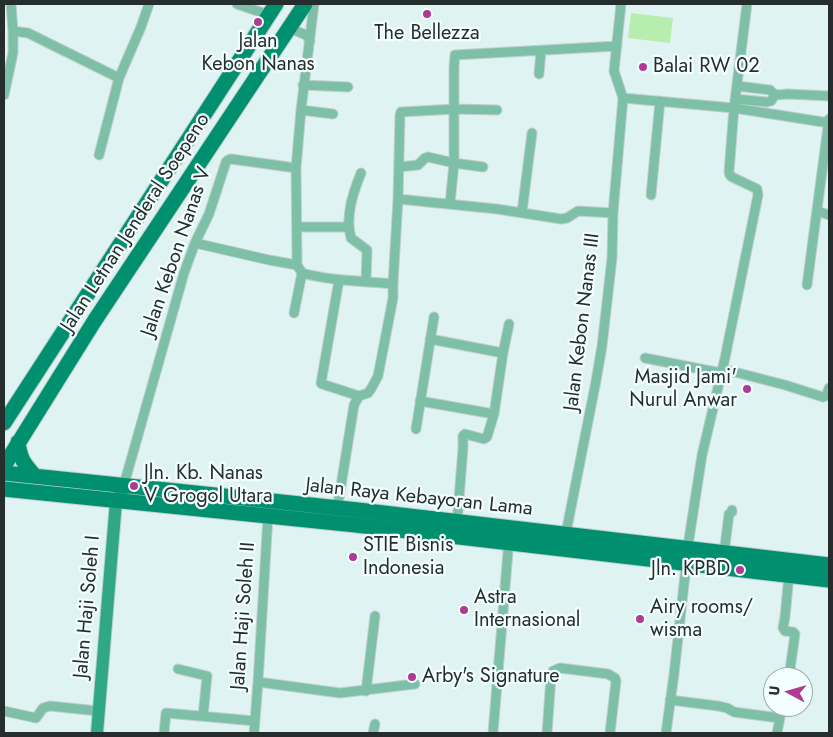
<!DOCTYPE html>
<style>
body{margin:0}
#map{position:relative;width:833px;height:737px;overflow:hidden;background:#e0f3f3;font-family:Jost,sans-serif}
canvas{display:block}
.frame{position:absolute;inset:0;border:5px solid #262d2d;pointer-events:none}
.north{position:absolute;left:763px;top:667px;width:50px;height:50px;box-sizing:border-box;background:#f3fefe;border:1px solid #a1aaaa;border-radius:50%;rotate:276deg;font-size:14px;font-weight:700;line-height:20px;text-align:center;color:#262d2d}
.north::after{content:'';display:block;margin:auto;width:18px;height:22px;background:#ad3b96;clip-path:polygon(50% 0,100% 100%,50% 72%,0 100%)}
</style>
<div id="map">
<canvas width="833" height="737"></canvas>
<div class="frame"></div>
<div class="north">U</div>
</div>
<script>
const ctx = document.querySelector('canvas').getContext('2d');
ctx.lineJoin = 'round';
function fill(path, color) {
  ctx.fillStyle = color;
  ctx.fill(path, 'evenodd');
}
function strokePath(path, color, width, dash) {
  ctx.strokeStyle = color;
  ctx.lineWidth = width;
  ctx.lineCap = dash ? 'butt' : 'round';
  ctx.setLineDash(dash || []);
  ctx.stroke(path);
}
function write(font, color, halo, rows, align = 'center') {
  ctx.font = font + ' Jost,sans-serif';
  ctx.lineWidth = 4.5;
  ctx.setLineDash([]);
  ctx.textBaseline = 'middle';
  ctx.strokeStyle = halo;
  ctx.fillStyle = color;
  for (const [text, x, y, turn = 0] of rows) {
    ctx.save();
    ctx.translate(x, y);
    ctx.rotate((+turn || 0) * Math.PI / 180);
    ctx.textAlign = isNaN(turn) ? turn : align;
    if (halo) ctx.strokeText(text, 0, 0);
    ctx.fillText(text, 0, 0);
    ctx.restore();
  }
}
fill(new Path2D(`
 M631 13 673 18 670 43 628 38Z`), '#b7edaf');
const street = new Path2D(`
 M237 4 269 15
 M289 28 306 35 310 41
 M13 31 28 33 119 78 141 27 149 4
 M539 74 541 51
 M303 85 348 87
 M737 86 770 90 775 95
 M4 95 13 53V31L11 4
 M623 98 734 108 829 123
 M735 99 767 102 771 101 775 95 788 94 829 96
 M301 110 333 114
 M99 155 119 78
 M399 167 418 165 425 158 428 157 454 163 483 167
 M296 168 297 258V265L302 273C331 281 363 281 393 284V298L378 376 371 389 368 393 359 396 354 405 339 498 338 508
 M361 173C353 193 345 216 351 238L367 250 366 281
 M651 195 660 101
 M398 199 497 209 561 219 567 218 578 211 613 213
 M450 204 454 163V67L455 55 617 46
 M817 211 829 215
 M522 212 532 133
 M297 227H349
 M195 243 269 260 297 265
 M339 280 321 383 322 384 359 396
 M393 284 398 199 400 115 401 112 455 109 497 110
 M807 285 829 119
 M294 313 302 273
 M430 339 503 353 494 414 487 437 484 439 465 434 463 436V448L456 536
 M503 353 509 324
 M645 358 721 373
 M723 369 785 385 823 397 826 396 829 388
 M420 401 494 414
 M416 429 434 317
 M125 486V481L184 273 195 243 209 214 226 162 228 160 231 159 296 168 301 110 314 4
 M565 538 596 381 602 346 612 258 613 213 623 98 614 71 621 4
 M724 553 729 514 732 512V510
 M789 575 785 617 783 628 785 631 793 632 795 634 789 677
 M178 669 207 676 203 716
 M258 682 340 693 415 684
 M366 691 375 616
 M670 700 718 706 727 708 734 712 779 718
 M4 711 36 718 43 708 50 706 98 711
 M164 733 166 713 255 721
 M254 733 258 682 268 516 267 512
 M373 733 375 724
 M493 733 509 539
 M547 733 551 677 553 671 560 668 608 674 615 678 616 681 610 733
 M666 733 674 674 689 539 702 455 725 358 758 195 757 189 732 177 730 175 729 172 734 108 747 4
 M777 733 782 707`);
const secondary = new Path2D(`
 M97 733 116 501 125 486`);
const primary = new Path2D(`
 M4 423 276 4
 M18 442C20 459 24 464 35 476
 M4 466 95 320 305 4
 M4 473 358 510 829 565
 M4 489 356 525 829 580`);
strokePath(street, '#bfcfcf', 11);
strokePath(secondary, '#bfcfcf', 14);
strokePath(primary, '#bfcfcf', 17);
strokePath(street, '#7dc0a7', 9);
strokePath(secondary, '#30a785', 12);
strokePath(primary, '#00906f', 15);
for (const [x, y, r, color] of [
 [427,14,5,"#ad3b96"],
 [258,22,5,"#ad3b96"],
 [643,67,5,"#ad3b96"],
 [747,389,5,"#ad3b96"],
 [134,486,5,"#ad3b96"],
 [353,557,5,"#ad3b96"],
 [740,570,5,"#ad3b96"],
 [464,610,5,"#ad3b96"],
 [640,619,5,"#ad3b96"],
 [412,677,5,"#ad3b96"]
]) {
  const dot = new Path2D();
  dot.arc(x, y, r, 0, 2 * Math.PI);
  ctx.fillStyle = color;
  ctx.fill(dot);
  strokePath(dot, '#f3fefe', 2);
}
write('20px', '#262d2d', '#f3fefe', [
 ["The Bellezza",427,34,"center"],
 ["Jalan",258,42,"center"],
 ["Kebon Nanas",258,65,"center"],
 ["Balai RW 02",653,67],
 ["Masjid Jami'",737,378,"right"],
 ["Nurul Anwar",737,401,"right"],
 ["Jln. Kb. Nanas",144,474],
 ["V Grogol Utara",144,497],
 ["STIE Bisnis",363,546],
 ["Indonesia",363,569],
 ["Jln. KPBD",730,570,"right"],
 ["Astra",474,598],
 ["Internasional",474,621],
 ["Airy rooms/",650,608],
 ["wisma",650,631],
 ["Arby's Signature",422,677]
], 'left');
write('20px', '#262d2d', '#f3fefe', [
 ["Jalan Letnan Jenderal Soepeno",136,223,-57],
 ["Jalan Kebon Nanas V",177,252,-71],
 ["Jalan Kebon Nanas III",583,322,-83],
 ["Jalan Raya Kebayoran Lama",419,498,6],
 ["Jalan Haji Soleh I",88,607,-85],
 ["Jalan Haji Soleh II",244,616,-86]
]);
</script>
